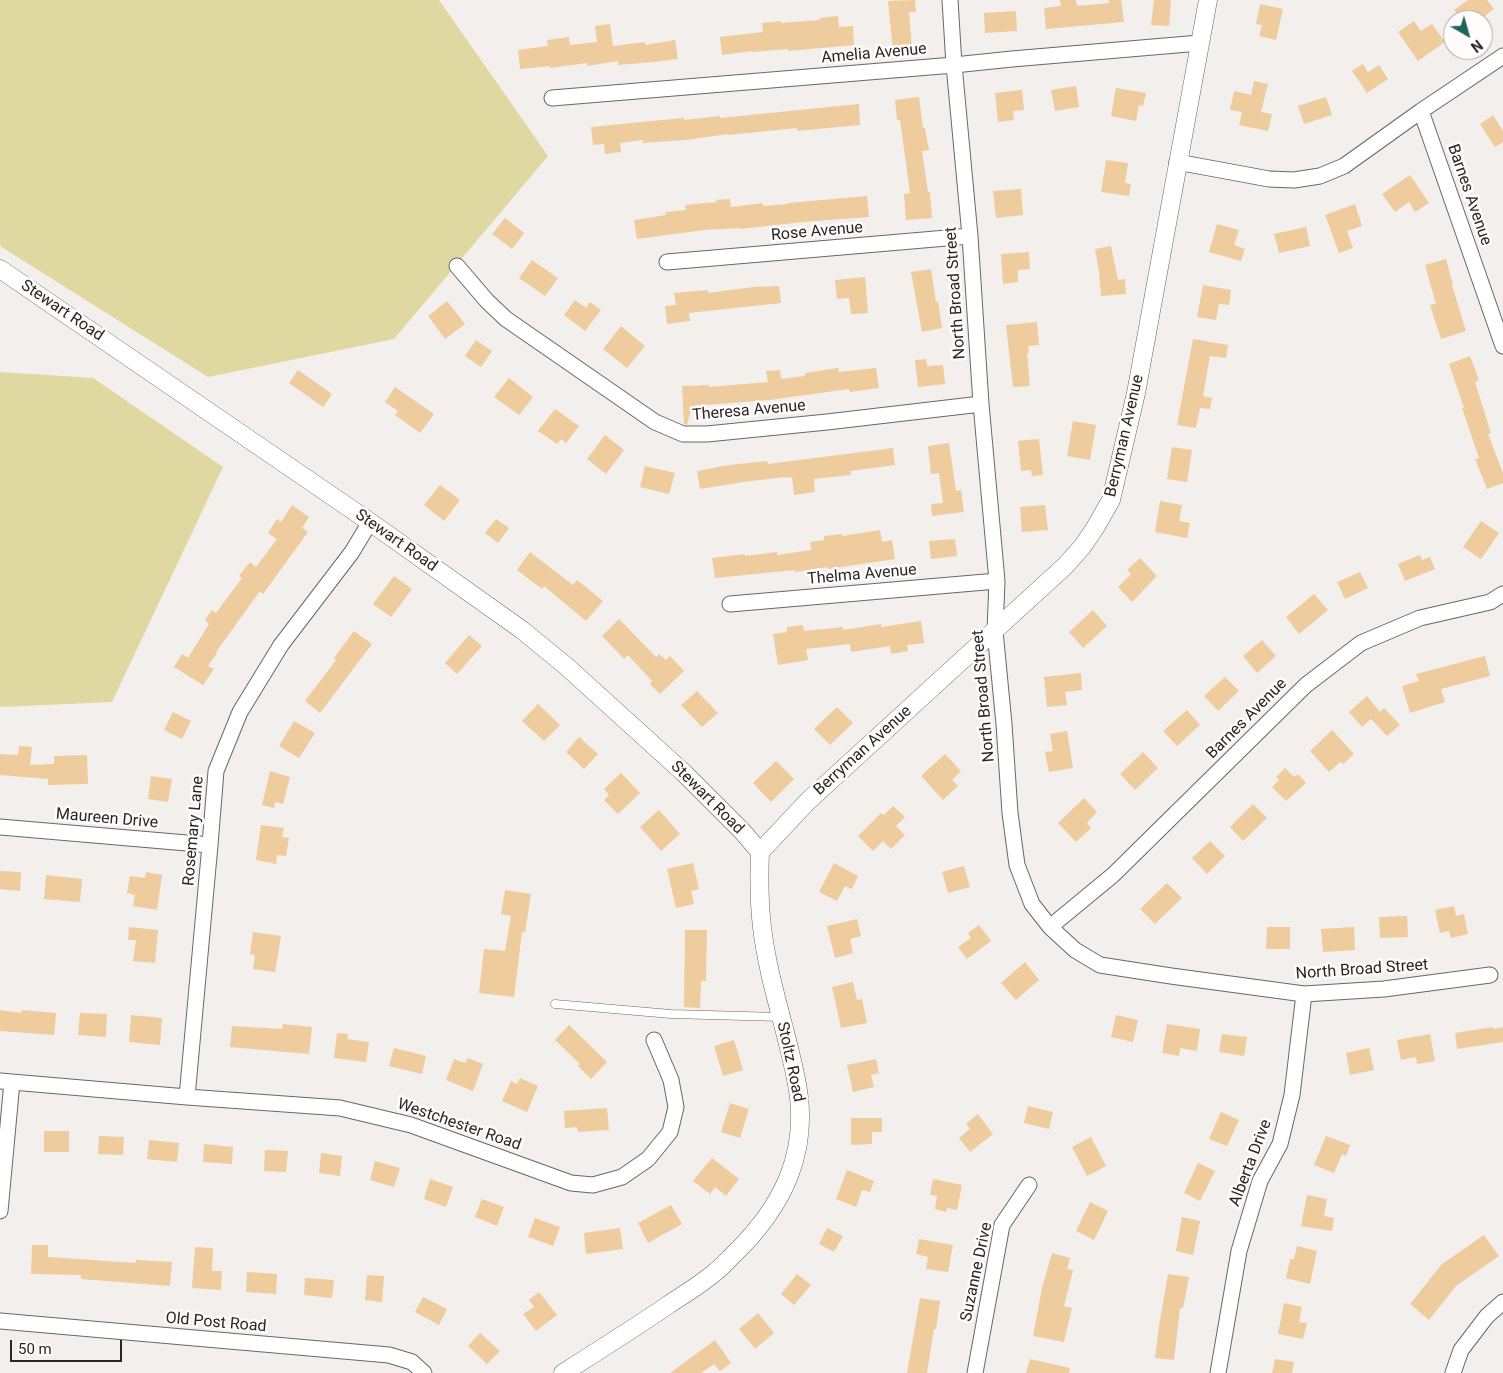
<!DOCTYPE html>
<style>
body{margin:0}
#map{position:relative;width:1503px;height:1373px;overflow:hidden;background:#f3efed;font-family:Roboto,sans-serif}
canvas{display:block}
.north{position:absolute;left:1443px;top:10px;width:50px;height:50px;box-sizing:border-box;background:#fffcfb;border:1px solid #a9a7a6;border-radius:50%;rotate:142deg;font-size:14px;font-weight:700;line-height:20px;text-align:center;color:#292726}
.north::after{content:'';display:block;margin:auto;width:18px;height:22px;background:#1e6559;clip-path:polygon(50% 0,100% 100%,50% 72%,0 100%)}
.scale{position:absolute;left:10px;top:1340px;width:112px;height:22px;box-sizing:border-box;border:2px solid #292726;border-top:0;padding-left:6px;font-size:15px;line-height:18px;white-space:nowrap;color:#292726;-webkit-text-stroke:4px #fffcfb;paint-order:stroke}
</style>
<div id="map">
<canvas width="1503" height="1373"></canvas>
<div class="north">N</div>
<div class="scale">50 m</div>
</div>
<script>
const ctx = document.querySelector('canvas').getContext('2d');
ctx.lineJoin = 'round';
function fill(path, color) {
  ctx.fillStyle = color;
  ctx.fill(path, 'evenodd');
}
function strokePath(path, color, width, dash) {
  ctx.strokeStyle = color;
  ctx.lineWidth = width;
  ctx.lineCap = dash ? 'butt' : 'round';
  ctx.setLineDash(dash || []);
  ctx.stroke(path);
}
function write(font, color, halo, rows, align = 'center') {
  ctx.font = font + ' Roboto,sans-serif';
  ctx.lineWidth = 5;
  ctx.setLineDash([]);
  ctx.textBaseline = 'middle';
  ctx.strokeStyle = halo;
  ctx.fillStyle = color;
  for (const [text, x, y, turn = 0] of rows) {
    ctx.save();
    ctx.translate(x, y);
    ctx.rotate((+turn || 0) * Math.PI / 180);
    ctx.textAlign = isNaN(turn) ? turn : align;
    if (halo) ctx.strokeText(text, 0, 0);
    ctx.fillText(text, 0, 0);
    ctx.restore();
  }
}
fill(new Path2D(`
 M0 0H439L548 156 394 339 208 377 0 246Z
 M0 372 93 378 223 467 112 702 0 707Z`), '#dfd8a1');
fill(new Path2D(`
 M915 0 916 12H909L912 49 893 51 888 1Z
 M1060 0H1076L1077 6 1109 3V0H1121L1124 22 1046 29 1044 8 1061 6Z
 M1154 0H1171L1169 26 1151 25Z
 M1468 0H1487L1494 9 1479 20H1462L1454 10Z
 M1260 4 1283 9 1276 40 1259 36 1262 25 1256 24Z
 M1016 11 1017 31 985 33 984 13Z
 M838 16 839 27 853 26 854 45 788 51V49L752 52V51L722 55 720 37 763 32 762 23 781 21V23L820 20V18Z
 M1414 21 1421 31 1432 24 1445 42 1418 61 1398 32Z
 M610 24 613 46 645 42V45L675 40 678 59 654 62 618 65V61L587 66V63L550 68V66L520 69 518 50 548 46 547 40 569 37 570 45 597 42 595 26Z
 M1363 64 1368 72 1379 65 1388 79 1367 93 1352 71Z
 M1254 81 1268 84 1261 112 1272 114 1268 131 1239 125 1242 112 1230 110 1234 91 1251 95Z
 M1076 86 1079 107 1055 111 1051 90Z
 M1116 88 1146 93 1143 106 1139 105 1136 121 1111 116Z
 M1022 90 1024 110 1013 111 1014 120 998 122 995 93Z
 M919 97 923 128H925L929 150 922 151 928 192H930L932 218 906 220 904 194 910 193 900 120H897L895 100Z
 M1326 97 1332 115 1304 124 1298 106Z
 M859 104 860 125 797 131V128L728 135V134L686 140 643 143V140L620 143 621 152 605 154 604 144 593 145 591 127 651 121 684 118V120L720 116V118Z
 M1493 115 1503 131V142L1495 147 1480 124Z
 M1106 160 1128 163 1125 183 1131 184 1129 196 1101 192Z
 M1410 175 1429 203 1415 212 1409 202 1395 212 1382 194Z
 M1021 189 1023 215 996 218 993 191Z
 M867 196 869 217 803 222 740 229V228L704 230 637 239 634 220 666 215 665 212 686 210 685 205 717 202 716 200 730 199 731 207 763 203V206L788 204V203Z
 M1355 204 1362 226 1347 231 1353 248 1339 253 1325 215Z
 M505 218 524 233 512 249 492 234Z
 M1217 224 1239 230 1234 245 1245 249 1241 261 1209 252Z
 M1306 227 1310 246 1279 253 1274 234Z
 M1111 246 1118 280 1125 279 1126 294 1101 296 1099 271 1095 249Z
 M1029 252 1030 269 1018 270V282L1003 284 1001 254Z
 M1446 259 1453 285H1452L1466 331 1441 339 1430 305 1436 304 1425 265Z
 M532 260 558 278 545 296 519 278Z
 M931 269 936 302 938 301 942 328 922 332 911 272Z
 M865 277 868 313 851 314 849 298 837 299 835 280Z
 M1203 285 1231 290 1229 305 1219 304 1216 320 1197 317Z
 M779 286 781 303 689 313 690 321 667 324 665 306 676 305 674 293 708 290V293L753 287Z
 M575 300 586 308 590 302 601 310 585 331 564 315Z
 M447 301 465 324 445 339 428 316Z
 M1037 322 1039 345 1028 346 1029 353H1027L1030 386 1013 387 1006 325Z
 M621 326 645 346 627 368 603 349Z
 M1193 339 1228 345 1226 358 1210 356 1203 396 1212 398 1210 409 1200 408 1196 428 1177 425Z
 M476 340 492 351 481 367 465 356Z
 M1470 356 1479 380 1475 382 1491 433 1488 434 1503 473V483L1487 489 1475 459 1479 458 1462 408H1464L1449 364Z
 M926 359 927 366 943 365 945 384 918 387 915 360Z
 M838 368 839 372 876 368 879 388 850 392 849 389 770 400 692 406 687 425 684 424 682 386 709 385V387L768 382 766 371 780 370 781 379 805 376V373Z
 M298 370 332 394 323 407 289 383Z
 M509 378 533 397 519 415 494 397Z
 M395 387 434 414 420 433 395 415 398 411 385 402Z
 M555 409 579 426 566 443 561 439 557 444 538 431Z
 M1073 421 1096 425 1090 460 1067 456Z
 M605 435 624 450 606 474 587 459Z
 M1039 439 1043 475 1032 476 1031 470 1021 471 1018 441Z
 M949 443 956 491 961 490 964 512 932 516 931 504 943 503 939 473 931 474 928 446Z
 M1172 447 1192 450 1187 482 1167 479Z
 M893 448 895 465 850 471 851 475 814 479 815 492 794 495 792 477 785 478V477L743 482 700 489 697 471 729 465 767 461 768 464Z
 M645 466 675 473 669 494 640 487Z
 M440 485 460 500 444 521 424 505Z
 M1160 501 1182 505 1179 521 1190 523 1187 538 1155 532Z
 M292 505 309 517 302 528 308 532 263 594 260 591 216 652 217 653 208 666 214 669 203 685 174 667 182 654 188 658 209 624 205 620 212 610 216 613 242 578 239 576 250 562 256 567 277 539 268 533 277 519 281 522Z
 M1045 505 1048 530 1022 532 1020 507Z
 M496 519 509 528 498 543 485 533Z
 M1481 521 1499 533 1481 559 1463 547Z
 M880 530 882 542 892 540 895 559 829 569 828 567 795 572V570L715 578 712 558 745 554V556L777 552V555L811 550 810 542 824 540V536L842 534V536Z
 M955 539 957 556 931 559 929 541Z
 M530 552 573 585 577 580 603 601 586 621 544 586 542 589 517 570Z
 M1420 555 1422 560 1430 557 1435 569 1405 581 1398 564Z
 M1140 558 1157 576 1132 602 1118 587 1131 574 1127 570Z
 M1360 572 1368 588 1345 599 1337 582Z
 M394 576 412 589 391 617 373 604Z
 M1314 594 1328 610 1299 634 1286 617Z
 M1093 610 1107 626 1083 648 1069 632Z
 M619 619 656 657 659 654 666 660 670 656 684 671 660 694 650 684 652 681 628 655 624 659 602 636Z
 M921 621 924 643 907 645 908 651 891 654 890 646 851 652 850 644 806 649 808 660 778 665 773 634 787 632V627L803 625 804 631 843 627V630L881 624V627Z
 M354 631 372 644 320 713 305 701 336 660 334 658Z
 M469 635 482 646 457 674 445 663Z
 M1262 640 1276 656 1257 673 1243 656Z
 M1485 656 1490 676 1441 689 1445 702 1410 713 1402 686 1419 681 1416 674Z
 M1081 673 1082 690 1065 692 1067 705 1047 707 1044 677Z
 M1225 677 1239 691 1218 711 1204 696Z
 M697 691 718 713 702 727 681 705Z
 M1367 696 1380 712 1384 708 1400 725 1387 736 1371 719 1362 727 1349 712Z
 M538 704 560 725 544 741 522 721Z
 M837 707 853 723 830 745 814 729Z
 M1187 710 1200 725 1177 746 1163 731Z
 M173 712 191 721 182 739 164 730Z
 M294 721 315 733 299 758 279 746Z
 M1332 730 1354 754 1343 764 1340 762 1329 772 1310 751Z
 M1067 731 1073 768 1049 772 1045 752 1053 751 1050 734Z
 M579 737 598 754 584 769 566 752Z
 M19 746 32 747 30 765 54 764V756L87 755 88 784 48 785V779L0 775V754L18 755Z
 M1143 752 1158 768 1135 790 1120 774Z
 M945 754 961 771 952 780 958 786 943 800 921 776Z
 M776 761 794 779 771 802 753 783Z
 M1285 768 1294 777 1298 774 1306 783 1286 801 1272 787 1279 780 1276 777Z
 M270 771 290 777 283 804 275 802 274 808 262 805Z
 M621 773 640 793 618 814 604 800 609 795 604 789Z
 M151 776 172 779 168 802 148 799Z
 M1084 798 1097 812 1087 823 1091 828 1076 842 1058 823Z
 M1253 804 1267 818 1243 841 1230 827Z
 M893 806 905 817 896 826 905 835 891 849 883 841 873 851 858 836 881 813 884 815Z
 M659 810 680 834 661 851 640 827Z
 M261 825 284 828 282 837 289 838 286 856 277 855 276 864 256 860Z
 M1210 841 1225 856 1207 874 1192 858Z
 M693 863 699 889 691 891 694 904 676 908 667 869Z
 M834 863 858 876 852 889 845 886 837 901 819 892Z
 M964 866 970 887 948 893 942 872Z
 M0 871 21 872 20 891 0 889Z
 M146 872 162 875 157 910 133 906 135 895 127 893 130 876 145 878Z
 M46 875 82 879 80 902 44 899Z
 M1167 883 1182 898 1155 924 1140 909Z
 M505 890 531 894 525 933 522 932 514 997 479 993 484 949 505 951 511 916 501 914Z
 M1454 906 1456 916 1464 914 1468 934 1451 938 1449 931 1440 933 1435 910Z
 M1407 916 1408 937 1380 938 1379 917Z
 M857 919 861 936 850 939 853 953 835 958 827 926Z
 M979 925 991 941 967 959 958 947 971 938 968 933Z
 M129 927 158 930 155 963 133 961 136 940H128Z
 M1267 927H1290V949H1266Z
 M1354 927 1355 950 1323 952 1321 929Z
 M685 930H707L706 981H701L700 1008 684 1007Z
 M253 932 281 936 275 972 253 969 255 955 250 954Z
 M1025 962 1039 980 1016 1000 1001 983Z
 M853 982 857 1000 862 999 867 1023 841 1028 832 987Z
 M0 1010 21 1013 22 1010 56 1013 54 1035 0 1031Z
 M80 1013 107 1014 106 1037 78 1035Z
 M131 1015 162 1018 160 1045 129 1042Z
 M1116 1015 1138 1020 1133 1042 1111 1037Z
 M283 1024 312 1027 309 1054 230 1047 232 1026 282 1029Z
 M1167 1024 1200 1029 1197 1051 1180 1048 1179 1056 1162 1053Z
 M569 1025 607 1062 591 1079 578 1066 580 1064 555 1040Z
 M1493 1027 1494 1029 1503 1027V1042L1457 1049 1455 1033Z
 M337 1033 348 1034 347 1039 369 1042 366 1062 334 1058Z
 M1222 1034 1247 1037 1244 1056 1219 1052Z
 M1430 1034 1435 1061 1417 1064 1416 1057 1401 1060 1397 1040Z
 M734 1040 743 1070 723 1076 714 1046Z
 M394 1048 426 1056 422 1074 389 1066Z
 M1369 1048 1374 1070 1350 1075 1346 1053Z
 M468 1058 483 1064 473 1091 446 1080 454 1059 465 1063Z
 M876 1059 879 1073 871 1075 874 1087 853 1092 847 1065Z
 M520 1078 538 1086 527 1112 502 1101 511 1081 517 1084Z
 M730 1103 749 1109 740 1138 721 1132Z
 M1028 1106 1053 1112 1049 1129 1024 1123Z
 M607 1108 609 1130 578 1132 577 1127 565 1128 564 1111Z
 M1221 1112 1239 1120 1227 1146 1209 1139Z
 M978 1114 993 1134 970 1152 959 1138 970 1129 966 1124Z
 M851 1118H882V1132H872V1144L851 1145Z
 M44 1131H69V1152H44Z
 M99 1136 124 1137 123 1155 98 1154Z
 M1326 1136 1350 1145 1346 1156 1342 1154 1334 1173 1314 1165Z
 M1091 1137 1106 1166 1087 1176 1072 1147Z
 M149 1140 179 1143 177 1162 147 1159Z
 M204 1144 233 1147 232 1164 203 1162Z
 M265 1150 288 1151 286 1172 264 1171Z
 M321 1153 342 1156 340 1176 319 1173Z
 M712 1158 739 1179 726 1196 715 1187 710 1194 693 1181Z
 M375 1161 400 1168 394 1187 370 1180Z
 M1198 1163 1215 1171 1200 1201 1184 1193Z
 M847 1170 874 1181 870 1192 862 1190 856 1207 836 1199Z
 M430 1179 453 1187 446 1207 424 1199Z
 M933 1179 962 1185 957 1210 947 1208 946 1212 935 1209 937 1196 930 1195Z
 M1307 1195 1327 1199 1324 1216 1334 1218 1332 1231 1301 1226Z
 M482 1199 504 1207 497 1226 475 1217Z
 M1090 1202 1108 1211 1094 1240 1076 1231Z
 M671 1205 682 1224 648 1243 638 1223Z
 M1182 1217 1200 1221 1193 1255 1176 1251Z
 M535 1218 560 1227 553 1246 528 1237Z
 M620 1228 623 1249 586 1254 584 1233Z
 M827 1228 843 1236 834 1252 819 1244Z
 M1484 1235 1499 1256 1456 1286 1429 1320 1410 1304 1442 1264Z
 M919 1239 953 1245 948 1272 926 1269 928 1257 916 1254Z
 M32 1245H48V1257L136 1263V1260L172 1262 170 1286 81 1279V1275L31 1274Z
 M1297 1246 1317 1251 1310 1284 1286 1278 1290 1259H1294Z
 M195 1247 213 1248 212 1271H222L221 1290 192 1288Z
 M1052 1253 1070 1258 1067 1269 1073 1270 1064 1306 1072 1308 1064 1342 1033 1336 1042 1288Z
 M247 1272 277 1274 276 1294 246 1292Z
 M797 1274 811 1285 794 1305 781 1294Z
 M1168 1274 1189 1277 1183 1308H1180L1174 1360 1155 1358 1159 1326Z
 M367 1275 384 1276 382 1302 365 1300Z
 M305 1278 334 1280 332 1298 304 1295Z
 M539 1292 557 1315 536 1331 523 1314 534 1307 529 1300Z
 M423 1297 447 1309 439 1325 415 1312Z
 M920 1298 940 1301 936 1329H934L927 1373H907Z
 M1284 1303 1302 1307 1299 1322 1307 1323 1303 1339 1278 1334Z
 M758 1313 774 1333 755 1349 739 1329Z
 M480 1333 500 1351 487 1364 468 1346Z
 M715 1340 731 1363 720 1371 714 1364 701 1373H670Z
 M1030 1359 1070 1368 1069 1373H1026Z
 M1275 1359 1294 1362 1292 1373H1272Z`), '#eecc9d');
const service = new Path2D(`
 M555 1004 671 1014 781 1017`);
const minor = new Path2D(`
 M950 0 954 65 970 236 981 404 997 581 995 631 1004 724 1010 813 1017 865 1032 904 1050 927 1075 950 1100 965 1171 976 1304 994 1384 989 1490 975
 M552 98 954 65 1012 59 1200 43
 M1421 111 1503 346
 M1177 162 1269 179 1294 180 1320 176 1344 166 1421 111 1503 56
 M667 262 970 236
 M457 266 487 301 506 319 655 422 683 434H707L827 422 981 404
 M730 604 997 581
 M0 827 210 845
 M1050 927 1113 875 1306 685 1361 643 1420 618 1490 602 1503 594
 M0 1081 187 1097 340 1108 411 1125 571 1183 593 1185 622 1177 648 1159 670 1132 676 1107 671 1080 654 1040
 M187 1097 210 845 216 771 240 712 281 645 352 552 370 522
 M0 1211 12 1082
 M0 1321 389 1355 412 1362 424 1373
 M975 1373 1002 1225 1029 1185
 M1218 1373 1239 1251 1260 1181 1280 1144 1292 1095 1304 994
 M1453 1373 1461 1350 1487 1316 1503 1302`);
const tertiary = new Path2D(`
 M0 269 370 522 522 630 566 666 684 773 742 831 760 852
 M760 852 808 801 1065 566 1082 547 1095 528 1111 500 1136 393 1208 0
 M563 1373C598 1351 633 1329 668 1305 683 1295 700 1285 714 1273 721 1268 727 1261 733 1255 784 1206 811 1150 796 1079 786 1028 768 979 762 927 759 902 759 877 760 852`);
strokePath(service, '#6a6765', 9);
strokePath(minor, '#6a6765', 17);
strokePath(tertiary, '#6a6765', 19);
strokePath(service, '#fff', 8);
strokePath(minor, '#fff', 15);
strokePath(tertiary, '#fff', 18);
write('16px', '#292726', '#fffcfb', [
 ["Amelia Avenue",874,54,-5],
 ["Barnes Avenue",1469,195,71],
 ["Rose Avenue",817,232,-5],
 ["North Broad Street",956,293,-94],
 ["Stewart Road",62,311,34],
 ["Theresa Avenue",749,411,-5],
 ["Berryman Avenue",1125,436,-77],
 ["Stewart Road",396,541,35],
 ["Thelma Avenue",862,575,-5],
 ["North Broad Street",984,696,-95],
 ["Barnes Avenue",1247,719,-45],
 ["Berryman Avenue",863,751,-42],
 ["Stewart Road",707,798,45],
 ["Maureen Drive",107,819,5],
 ["Rosemary Lane",194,831,-85],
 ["North Broad Street",1362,970,-4],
 ["Stoltz Road",790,1062,78],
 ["Westchester Road",459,1125,19],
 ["Alberta Drive",1251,1163,-69],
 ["Suzanne Drive",977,1272,-78],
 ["Old Post Road",216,1323,5]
]);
</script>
